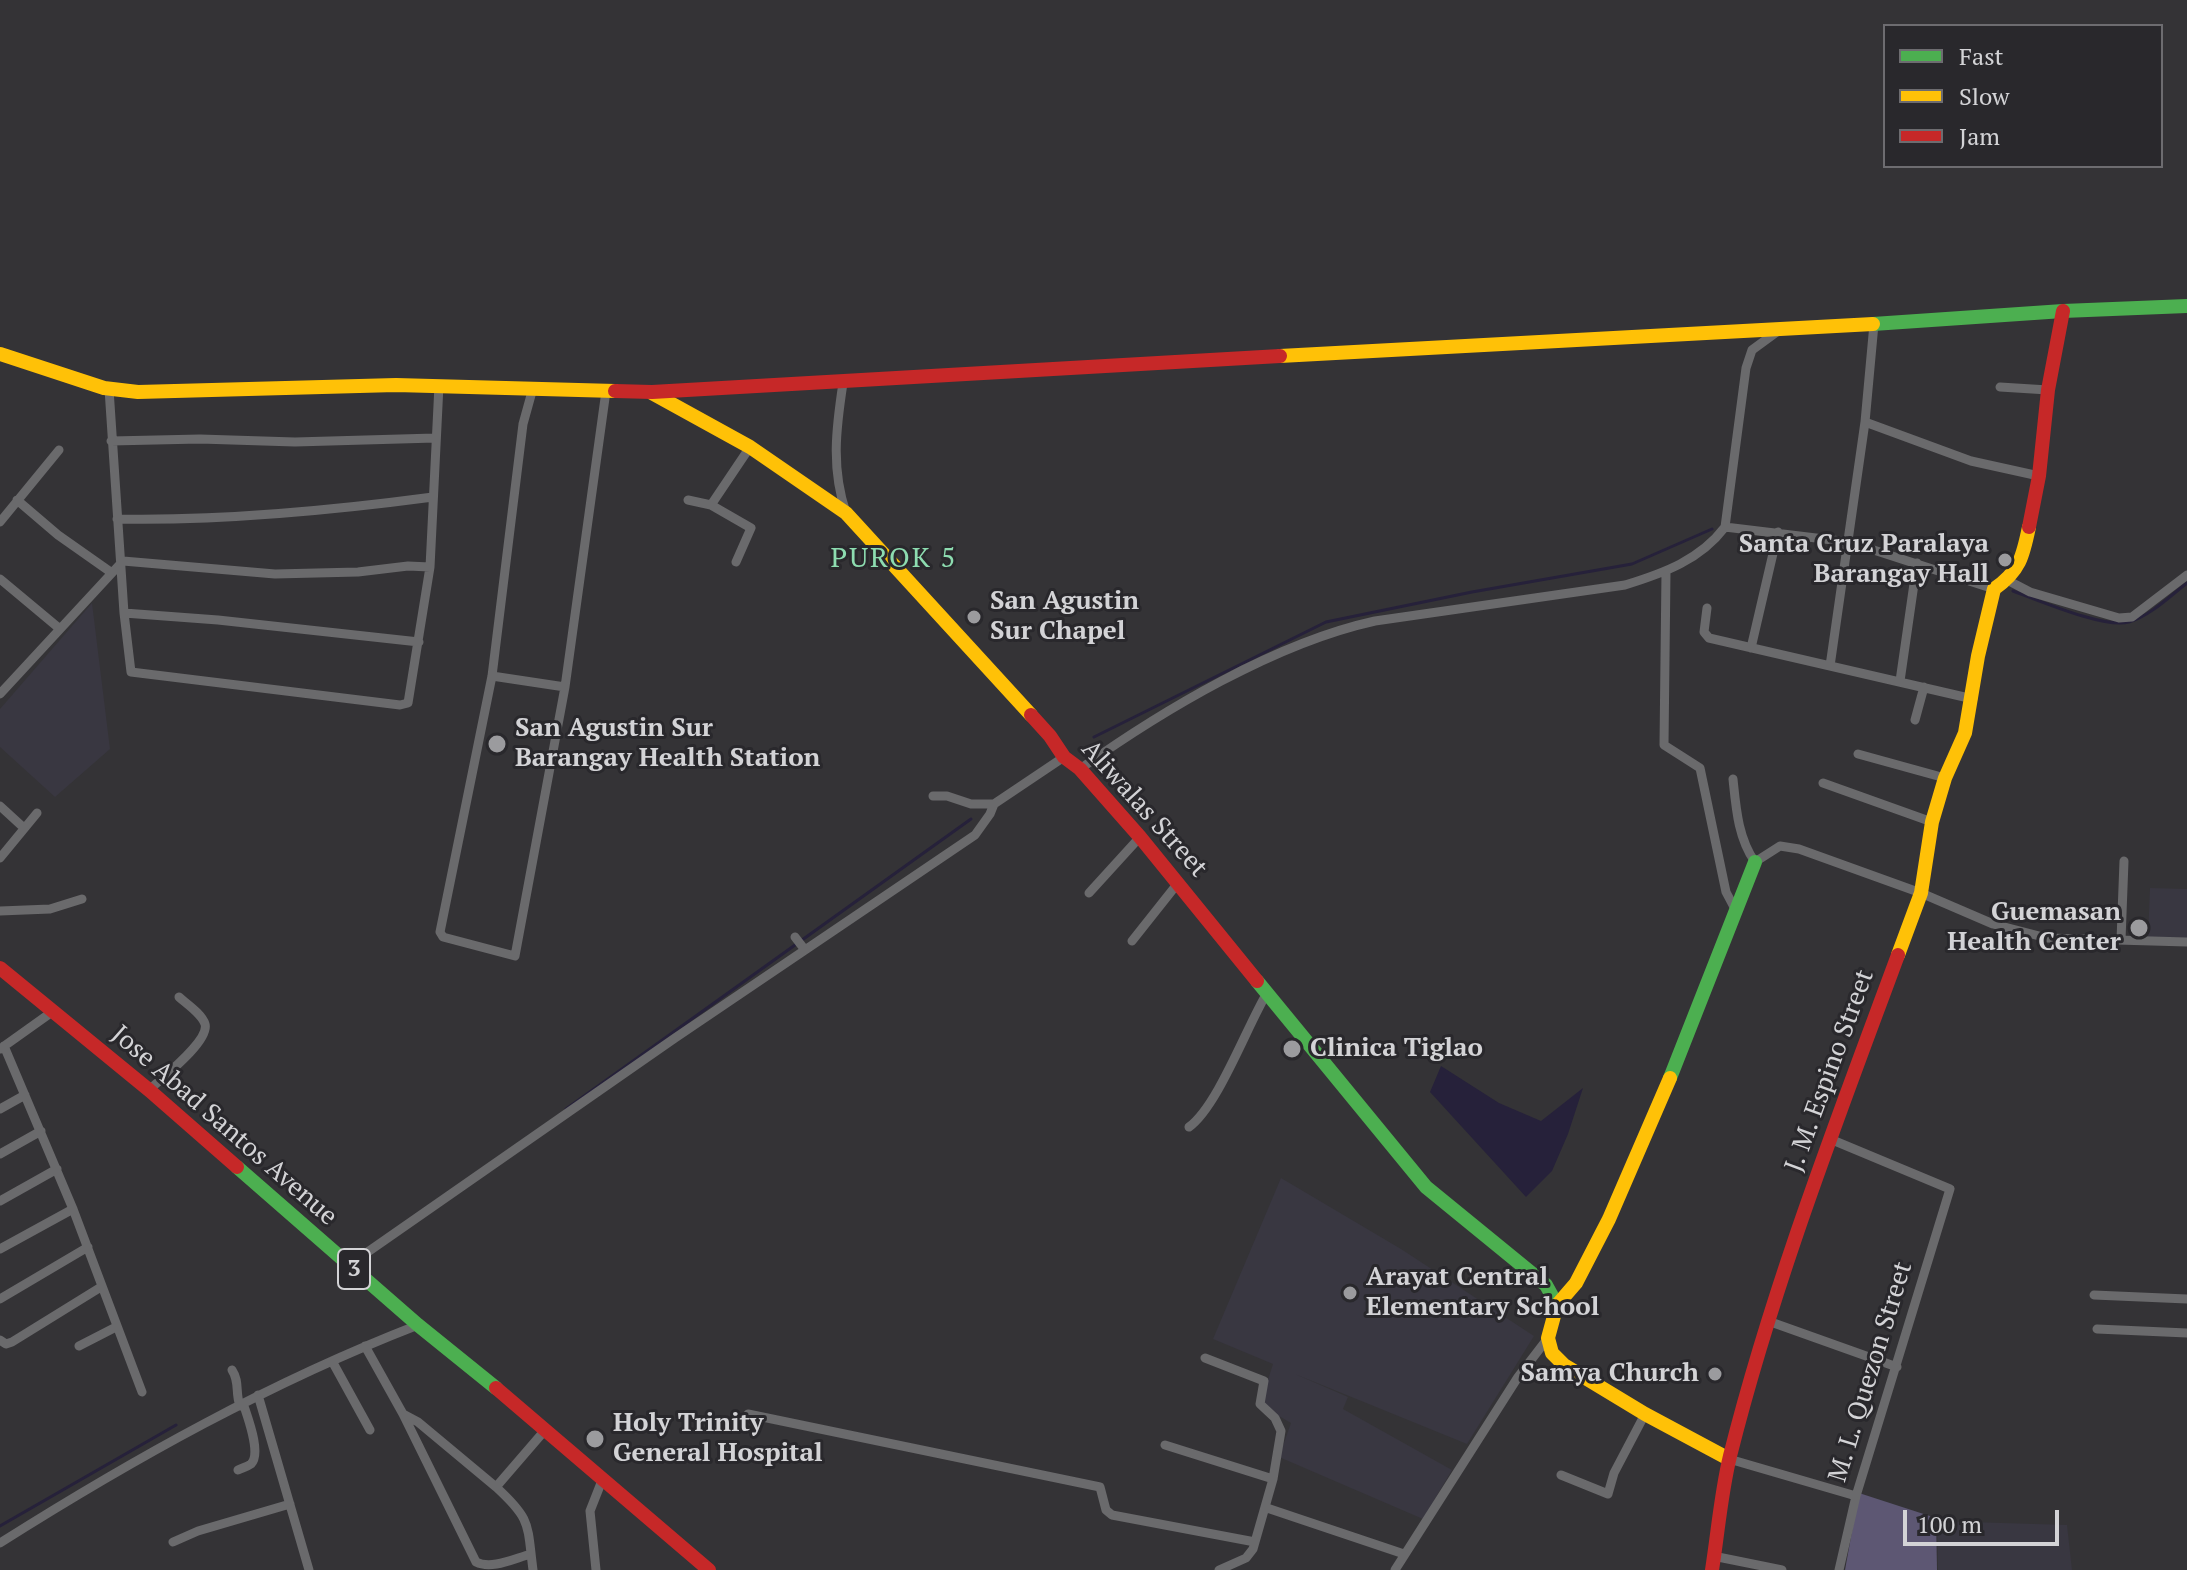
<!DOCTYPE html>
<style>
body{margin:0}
#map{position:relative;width:2187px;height:1570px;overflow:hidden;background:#343336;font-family:"PT Serif",serif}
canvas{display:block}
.legend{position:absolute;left:1883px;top:24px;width:280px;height:144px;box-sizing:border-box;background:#29282c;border:2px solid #6d6c70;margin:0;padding:10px 14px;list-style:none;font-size:24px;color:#d3d3d6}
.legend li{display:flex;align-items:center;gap:16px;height:40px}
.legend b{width:40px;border:2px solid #6d6c70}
.scale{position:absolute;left:1903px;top:1510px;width:156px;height:36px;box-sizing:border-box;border:4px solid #d3d3d6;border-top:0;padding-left:10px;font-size:24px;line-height:28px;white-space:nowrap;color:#d3d3d6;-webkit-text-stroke:6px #29282c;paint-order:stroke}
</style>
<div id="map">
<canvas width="2187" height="1570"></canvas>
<ul class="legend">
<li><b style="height:10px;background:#4caf50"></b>Fast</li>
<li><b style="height:10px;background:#ffc107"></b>Slow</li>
<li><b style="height:10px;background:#c62828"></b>Jam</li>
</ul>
<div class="scale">100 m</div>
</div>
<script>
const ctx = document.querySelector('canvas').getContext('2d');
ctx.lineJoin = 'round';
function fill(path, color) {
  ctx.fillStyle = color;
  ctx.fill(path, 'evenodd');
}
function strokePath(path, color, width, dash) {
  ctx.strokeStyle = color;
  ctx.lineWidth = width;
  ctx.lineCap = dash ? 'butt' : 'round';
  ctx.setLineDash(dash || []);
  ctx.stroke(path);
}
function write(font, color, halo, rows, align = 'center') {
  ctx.font = font + ' "PT Serif",serif';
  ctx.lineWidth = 6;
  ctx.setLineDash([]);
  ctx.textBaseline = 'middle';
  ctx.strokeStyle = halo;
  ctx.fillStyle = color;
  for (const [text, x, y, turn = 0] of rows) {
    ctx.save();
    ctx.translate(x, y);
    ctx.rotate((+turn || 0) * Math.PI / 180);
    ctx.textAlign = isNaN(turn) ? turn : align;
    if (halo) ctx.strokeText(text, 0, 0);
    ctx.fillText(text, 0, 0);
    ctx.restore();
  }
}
fill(new Path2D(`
 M92 603 110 749 55 797 0 747V709Z
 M2150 888 2187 889V938L2148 937Z
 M1281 1178 1401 1249 1534 1336 1467 1444 1295 1374 1348 1397 1343 1409 1452 1470 1423 1519 1279 1457 1291 1423 1260 1405 1273 1364 1213 1339Z
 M1937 1521 2067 1525 2072 1570H1938Z`), '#393741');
fill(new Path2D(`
 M1859 1493 1936 1518 1937 1570H1845Z`), '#5d5773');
fill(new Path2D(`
 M1441 1066 1499 1103 1541 1121 1583 1088 1568 1134 1552 1171 1526 1197 1430 1092Z`), '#26213a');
strokePath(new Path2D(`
 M2013 591C2038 600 2105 629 2129 622 2150 616 2170 596 2187 583
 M1094 737 1326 622 1472 592 1632 564 1712 529
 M566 1109 971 819
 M0 1526 176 1425`), '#26213a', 3);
strokePath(new Path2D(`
 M843 383C836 429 831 468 846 513
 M2000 387 2048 390
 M533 388 523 424 492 676 440 932 443 937 515 956 565 687 606 391
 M109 389 124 613 131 672 400 705 408 703 430 567 439 385
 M1865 422 1971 461 2039 476
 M111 441 200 439 295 442 435 438
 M17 500 58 535 112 573
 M688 500 711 505
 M117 519C223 521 328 511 433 497
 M0 522 59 450
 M1725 527 1849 542 1994 589
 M736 562 751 528 711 505 750 447
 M1666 572 1664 745 1700 768 1726 892 1735 909
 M0 579 60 629
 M2007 580 2030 592 2119 618 2132 617 2187 575
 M1707 608 1704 632 1709 638 1973 699
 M124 613 218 620 419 642
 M1751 648 1778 532
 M1830 666 1865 422 1874 324
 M492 676 565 687
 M1900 681 1917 563
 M0 694 123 561 275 574 358 572 408 566 430 567
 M1915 720 1924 687
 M1858 754 1945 778
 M1080 769C1163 710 1275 643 1375 621L1625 585C1664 573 1700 560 1725 527L1746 368 1752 350 1778 331
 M1733 779C1736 808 1738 838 1755 862L1780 846 1799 849 1921 893 1993 924 2047 938 2187 942
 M1823 783 1932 822
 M933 796H947L971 804H994
 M0 806 24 828
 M0 858 37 813
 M1089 893 1140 837
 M0 911 50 909 82 899
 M795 937 805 950
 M2121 940 2124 861
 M1132 941 1178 883
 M4 1046 73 1209 142 1392
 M0 1049 52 1012
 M149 1090C162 1078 210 1041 205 1024 202 1014 187 1004 179 997
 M0 1109 25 1095
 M1189 1127C1218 1106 1247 1026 1267 993
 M1830 1139 1950 1189 1856 1496 1839 1570
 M0 1154 41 1131
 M0 1201 57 1169
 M0 1249 73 1209
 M349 1265 675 1038 975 835 990 814 994 804 1064 757
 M2094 1295 2187 1299
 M0 1299 88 1247
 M1768 1321 1897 1367
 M2097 1329 2187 1333
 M0 1340 6 1344 12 1342 101 1287
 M79 1346 116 1327
 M365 1346 403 1414 418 1422 496 1487
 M332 1361 370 1430
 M232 1370C240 1382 235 1393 240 1406
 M258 1395 309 1570
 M403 1414 476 1562C492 1570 515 1558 531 1554
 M748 1414 1100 1487 1106 1510 1112 1515 1255 1542
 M1165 1445 1273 1479 1281 1431 1275 1418 1260 1404 1264 1381 1205 1358
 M1729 1459 1856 1496
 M238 1470C242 1468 247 1467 251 1464 262 1453 247 1416 243 1403
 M1561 1475 1608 1494 1614 1473 1645 1414
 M1267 1508 1404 1554
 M173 1542 198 1531 290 1504
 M0 1543C133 1459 271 1382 418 1325
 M1713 1556 1782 1570
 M533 1570C527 1524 532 1520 496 1487L546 1429
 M596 1570 590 1511 603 1478
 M1219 1570 1246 1558 1253 1549 1273 1479
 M1395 1570 1518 1377 1548 1338`), '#6a6a6c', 9);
strokePath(new Path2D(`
 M1873 324 2063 311 2187 306
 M1257 981 1426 1187 1546 1285 1557 1305
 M1670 1078 1755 862
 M237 1167 418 1325 496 1388`), '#4caf50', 14);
strokePath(new Path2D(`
 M0 354 104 388 138 392 396 385 615 391
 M1280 356 1873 324
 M652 393 750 447 846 513 1031 715
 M1898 955 1921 893 1932 822 1945 778 1965 733 1978 656 1994 589C2020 571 2023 556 2029 527
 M1670 1078 1609 1219 1576 1283 1557 1305 1548 1338 1552 1353 1564 1365 1645 1414 1729 1459`), '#ffc107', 14);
strokePath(new Path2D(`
 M615 391 652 392 1280 356
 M2029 527 2039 476 2048 390 2063 311
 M1031 715 1050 736 1064 757 1080 769 1140 837 1257 981
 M0 968 149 1090 237 1167
 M496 1388 709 1570
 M1712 1570C1718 1532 1721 1493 1730 1456 1773 1285 1837 1120 1898 955`), '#c62828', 14);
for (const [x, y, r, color] of [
 [2005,560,8,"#9b9b9e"],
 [974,617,8,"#9b9b9e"],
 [497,744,10,"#9b9b9e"],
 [2139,928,10,"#9b9b9e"],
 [1292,1049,10,"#9b9b9e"],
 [1350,1293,8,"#9b9b9e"],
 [1715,1374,8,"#9b9b9e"],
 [595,1439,10,"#9b9b9e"]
]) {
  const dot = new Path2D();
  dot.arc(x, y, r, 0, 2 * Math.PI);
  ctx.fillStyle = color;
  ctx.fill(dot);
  strokePath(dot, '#29282c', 3);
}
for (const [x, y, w] of [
 [354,1269,32]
]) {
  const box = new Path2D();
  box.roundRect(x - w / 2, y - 20, w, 40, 6);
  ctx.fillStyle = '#29282c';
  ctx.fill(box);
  strokePath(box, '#d3d3d6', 2);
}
write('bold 24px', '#d3d3d6', null, [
 ["3",354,1269]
]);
write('bold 26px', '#d3d3d6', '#29282c', [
 ["Santa Cruz Paralaya",1989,545,"right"],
 ["Barangay Hall",1989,575,"right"],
 ["San Agustin",990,602],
 ["Sur Chapel",990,632],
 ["San Agustin Sur",515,729],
 ["Barangay Health Station",515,759],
 ["Guemasan",2121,913,"right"],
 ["Health Center",2121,943,"right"],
 ["Clinica Tiglao",1310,1049],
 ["Arayat Central",1366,1278],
 ["Elementary School",1366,1308],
 ["Samya Church",1699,1374,"right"],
 ["Holy Trinity",613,1424],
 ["General Hospital",613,1454]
], 'left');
write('26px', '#d3d3d6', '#29282c', [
 ["Aliwalas Street",1144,809,48],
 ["J. M. Espino Street",1830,1071,-70],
 ["Jose Abad Santos Avenue",224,1126,41],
 ["M. L. Quezon Street",1871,1372,-73]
]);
ctx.letterSpacing = '2px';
write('28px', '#8ddcb0', '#29282c', [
 ["PUROK 5",894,559]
]);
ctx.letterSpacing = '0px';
</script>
